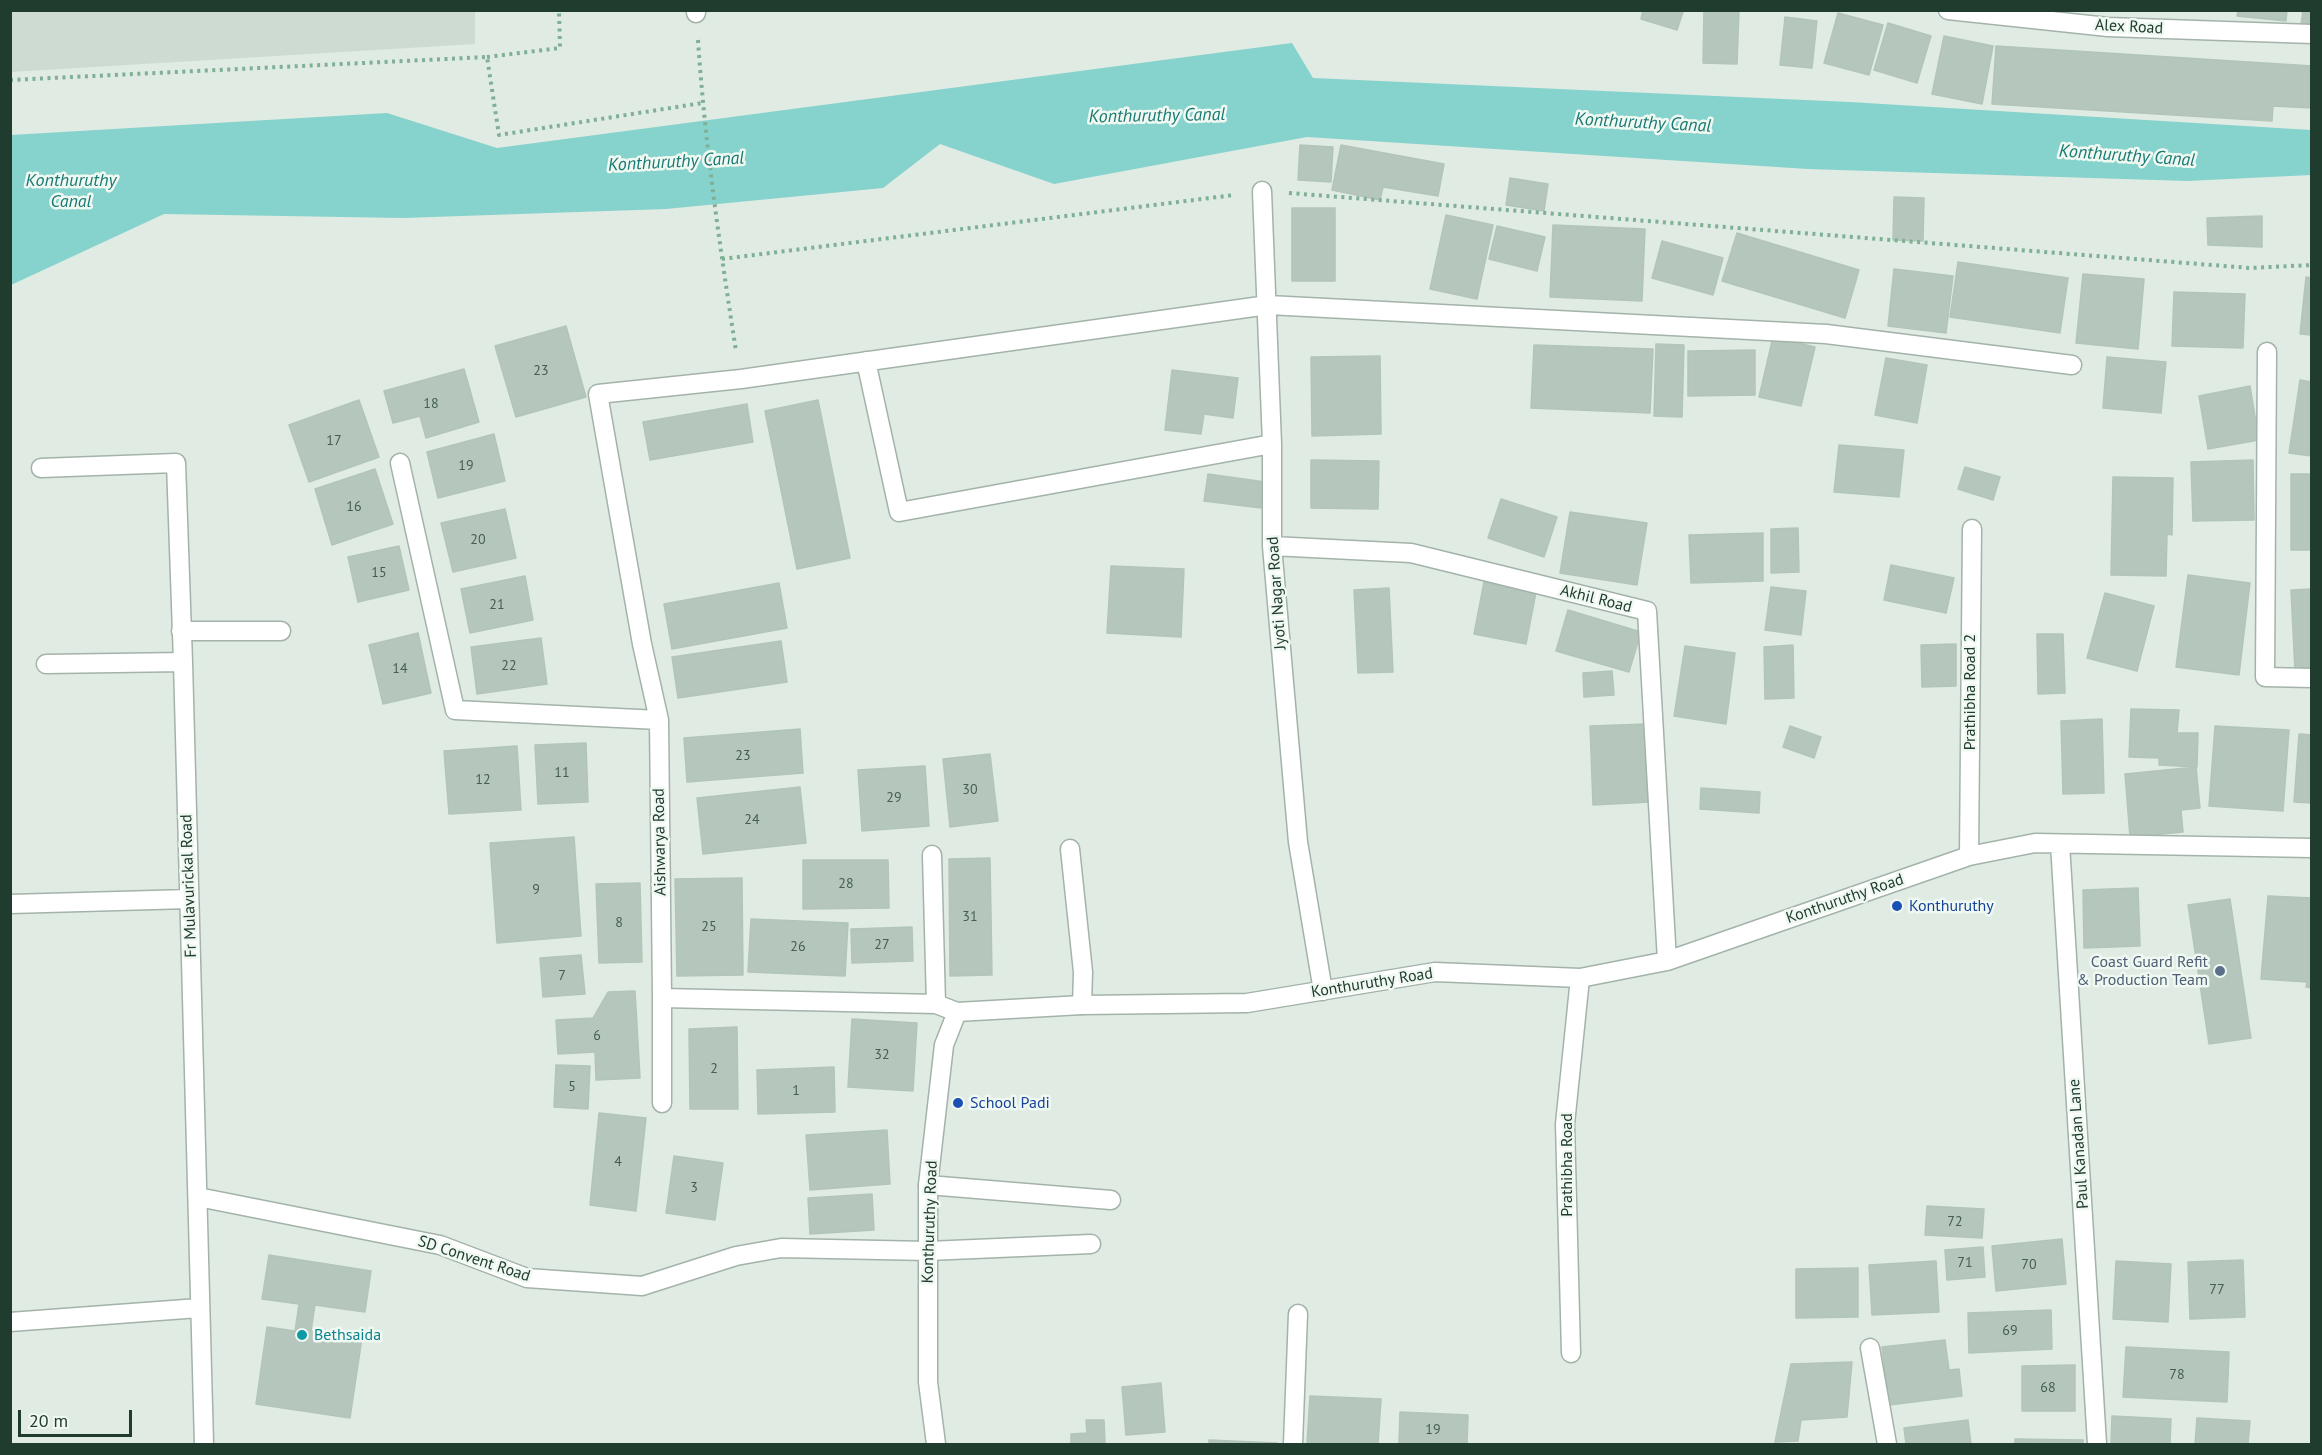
<!DOCTYPE html>
<style>
body{margin:0}
#map{position:relative;width:2322px;height:1455px;overflow:hidden;background:#e0ebe3;font-family:"PT Sans",sans-serif}
canvas{display:block}
.frame{position:absolute;inset:0;border:12px solid #203c2e;pointer-events:none}
.scale{position:absolute;left:18px;top:1410px;width:114px;height:27px;box-sizing:border-box;border:3px solid #203c2e;border-top:0;padding-left:8px;font-size:18px;line-height:21px;white-space:nowrap;color:#203c2e;-webkit-text-stroke:4px #f0f8f2;paint-order:stroke}
</style>
<div id="map">
<canvas width="2322" height="1455"></canvas>
<div class="frame"></div>
<div class="scale">20 m</div>
</div>
<script>
const ctx = document.querySelector('canvas').getContext('2d');
ctx.lineJoin = 'round';
function fill(path, color) {
  ctx.fillStyle = color;
  ctx.fill(path, 'evenodd');
}
function strokePath(path, color, width, dash) {
  ctx.strokeStyle = color;
  ctx.lineWidth = width;
  ctx.lineCap = dash ? 'butt' : 'round';
  ctx.setLineDash(dash || []);
  ctx.stroke(path);
}
function write(font, color, halo, rows, align = 'center') {
  ctx.font = font + ' "PT Sans",sans-serif';
  ctx.lineWidth = 5;
  ctx.setLineDash([]);
  ctx.textBaseline = 'middle';
  ctx.strokeStyle = halo;
  ctx.fillStyle = color;
  for (const [text, x, y, turn = 0] of rows) {
    ctx.save();
    ctx.translate(x, y);
    ctx.rotate((+turn || 0) * Math.PI / 180);
    ctx.textAlign = isNaN(turn) ? turn : align;
    if (halo) ctx.strokeText(text, 0, 0);
    ctx.fillText(text, 0, 0);
    ctx.restore();
  }
}
fill(new Path2D(`
 M11 10 475 11V44L11 72Z`), '#cedbd2');
fill(new Path2D(`
 M1292 43 1313 78 1850 102 2311 130V175L2187 181 1808 169 1307 137 1054 184 940 144 883 188 666 209 403 218 164 214 11 285V135L387 113 497 148Z`), '#86d2cc');
const building = new Path2D(`
 M1643 10H1678L1683 12 1677 30 1641 19Z
 M1704 10H1739L1737 64 1703 63Z
 M2238 10H2287L2286 21 2237 16Z
 M2303 10H2312V26L2301 25Z
 M1838 13 1883 25 1869 75 1824 63Z
 M1785 17 1817 21 1812 68 1780 65Z
 M1888 23 1931 36 1917 83 1874 70Z
 M1944 36 1993 46 1982 104 1932 94Z
 M1996 46 2312 66V108L2273 106 2272 121 1992 104Z
 M1300 145 1333 147 1331 182 1298 180Z
 M1341 145 1444 164 1438 196 1383 187 1380 200 1332 190Z
 M1510 178 1548 184 1544 211 1506 205Z
 M1894 197 1924 198 1923 241 1893 240Z
 M1292 208H1335V281H1292Z
 M1446 215 1493 225 1477 299 1430 289Z
 M2262 216V247L2208 245 2207 218Z
 M1553 225 1645 229 1642 301 1550 297Z
 M1497 226 1545 237 1537 271 1489 259Z
 M1737 233 1859 270 1845 318 1722 281Z
 M1662 241 1723 258 1713 295 1652 278Z
 M1958 262 2068 278 2060 333 1950 317Z
 M1894 269 1953 276 1946 333 1888 326Z
 M2083 274 2144 279 2138 349 2076 343Z
 M2306 277 2312 278V335L2300 334Z
 M2174 292 2245 294 2243 348 2172 346Z
 M566 326 586 397 516 417 495 346Z
 M1773 337 1815 347 1801 406 1759 397Z
 M1656 344 1684 345 1682 417 1654 416Z
 M1534 345 1653 349 1650 413 1531 408Z
 M1755 350V395L1688 396V351Z
 M1380 356 1381 434 1312 436 1311 357Z
 M2107 357 2166 362 2161 413 2103 408Z
 M1886 358 1927 365 1917 423 1875 415Z
 M464 369 479 422 426 438 420 416 393 423 384 391Z
 M1172 370 1238 378 1233 418 1204 414 1201 434 1165 430Z
 M2300 380 2312 382V456L2289 453Z
 M2250 386 2259 440 2208 449 2199 396Z
 M359 400 379 457 309 482 289 425Z
 M818 400 850 558 797 569 765 411Z
 M747 404 753 442 650 460 643 422Z
 M494 434 505 481 438 498 427 452Z
 M1839 445 1904 450 1899 497 1834 492Z
 M1311 460 1379 461 1378 509 1311 508Z
 M2253 460 2254 520 2193 521 2191 462Z
 M1965 467 2000 477 1993 500 1958 489Z
 M375 469 393 524 332 545 315 489Z
 M1208 474 1265 482 1261 508 1204 501Z
 M2291 474H2312V550H2291Z
 M2113 477 2173 478 2172 535 2167 534 2166 576 2111 575Z
 M1501 499 1557 517 1544 557 1488 538Z
 M505 509 516 558 453 572 441 523Z
 M1570 512 1647 523 1637 585 1560 573Z
 M1798 528 1799 572 1771 573V529Z
 M1763 533V581L1691 583 1689 535Z
 M399 546 409 590 358 602 348 557Z
 M1891 565 1954 578 1946 613 1884 600Z
 M1111 566 1184 569 1181 637 1107 633Z
 M2188 575 2250 583 2239 675 2176 667Z
 M525 576 533 620 470 633 461 589Z
 M1484 582 1536 592 1526 644 1474 634Z
 M779 583 787 628 672 649 664 604Z
 M1771 587 1806 591 1801 635 1765 630Z
 M1389 588 1393 672 1358 673 1354 590Z
 M2312 589V670L2295 671 2291 590Z
 M2105 593 2154 606 2137 671 2087 658Z
 M1568 610 1641 632 1629 672 1556 651Z
 M418 633 431 693 383 704 369 645Z
 M2037 634H2063L2065 693 2038 694Z
 M541 638 547 684 477 694 471 647Z
 M781 641 787 682 678 698 672 657Z
 M1956 644V686L1922 687 1921 645Z
 M1793 645 1794 698 1765 699 1764 647Z
 M1685 646 1735 653 1726 724 1674 716Z
 M1612 671 1614 695 1584 697 1583 673Z
 M2131 709 2179 710 2177 733H2198L2197 767 2159 765V758L2129 757Z
 M2102 719 2104 793 2063 794 2061 721Z
 M1647 724 1651 802 1593 805 1590 726Z
 M1790 726 1821 737 1814 758 1783 747Z
 M2215 726 2289 730 2283 811 2209 806Z
 M800 729 803 773 687 782 684 738Z
 M2299 734 2312 735V803L2294 802Z
 M586 743 588 802 538 804 535 745Z
 M517 746 521 810 449 814 444 751Z
 M990 754 998 821 950 827 943 759Z
 M925 766 929 826 862 831 858 770Z
 M2196 767 2200 808 2181 810 2183 832 2130 837 2125 774Z
 M800 787 806 843 703 854 697 798Z
 M1701 788 1760 792 1759 813 1700 809Z
 M574 837 581 936 497 943 490 843Z
 M990 858 992 975 950 976 949 859Z
 M803 860H888L889 908 803 909Z
 M742 878 743 975 677 976 675 879Z
 M640 883 642 962 599 963 596 884Z
 M2138 888 2140 946 2084 948 2083 890Z
 M2268 896 2312 898V988L2306 987 2307 982 2261 979Z
 M2230 899 2251 1038 2209 1044 2188 905Z
 M751 919 848 923 845 976 748 972Z
 M912 927 913 961 852 963 851 929Z
 M581 955 585 994 543 997 540 958Z
 M635 991 640 1078 596 1080 595 1052 558 1054 556 1020 593 1018 608 992Z
 M852 1019 917 1023 913 1091 848 1087Z
 M737 1027 738 1109H690L689 1029Z
 M556 1065 590 1066 588 1109 554 1107Z
 M834 1067 835 1112 758 1114 757 1070Z
 M599 1113 646 1118 636 1211 590 1205Z
 M887 1130 890 1184 810 1190 806 1135Z
 M674 1156 723 1163 715 1220 666 1213Z
 M872 1194 874 1230 810 1234 808 1198Z
 M1927 1206 1984 1209 1982 1238 1925 1235Z
 M2062 1239 2066 1284 1996 1291 1992 1246Z
 M1983 1247 1985 1277 1947 1280 1945 1250Z
 M269 1255 371 1271 365 1312 315 1305 311 1331 362 1338 350 1418 256 1404 267 1327 295 1331 299 1304 262 1299Z
 M2243 1260 2245 1317 2190 1319 2188 1262Z
 M1936 1261 1939 1312 1872 1315 1869 1265Z
 M2116 1261 2171 1264 2168 1322 2113 1319Z
 M1858 1268V1317L1796 1318V1269Z
 M2051 1310 2052 1349 1969 1353 1968 1313Z
 M1945 1340 1949 1370 1959 1369 1962 1396 1889 1405 1882 1347Z
 M2126 1347 2229 1352 2227 1402 2123 1397Z
 M1852 1362 1847 1417 1801 1420 1798 1441 1775 1442 1791 1364Z
 M2075 1365V1411H2022V1366Z
 M1161 1383 1165 1432 1126 1435 1122 1387Z
 M1310 1396 1381 1399 1378 1444H1307Z
 M1400 1412 1468 1415 1467 1444H1399Z
 M2112 1416 2171 1419 2170 1444H2111Z
 M2197 1418 2250 1421 2248 1444H2195Z
 M1086 1420H1104L1105 1444H1071V1434L1087 1433Z
 M1968 1420 1971 1444H1906L1904 1428Z
 M2015 1439 2083 1440V1444H2015Z
 M1209 1440 1277 1443V1444H1209Z`);
fill(building, '#b5c6bc');
strokePath(building, '#b2c5b9', 1.5);
const service = new Path2D(`
 M1070 849 1083 972 1082 1005
 M928 1185 1111 1200
 M928 1251 1091 1244
 M1870 1348 1887 1444`);
const minor = new Path2D(`
 M696 10V13
 M1948 10 2108 27 2312 34
 M1262 191 1272 444V546L1298 842 1323 991
 M2267 352 2265 677 2312 678
 M866 361 899 512 1272 444
 M2072 365 1826 334 1268 305 741 379 598 394 642 644 659 720 662 998 936 1004 957 1012 1082 1005 1247 1003 1435 972 1580 978 1667 961 1969 856 2035 843 2312 848
 M400 463 455 710 659 720
 M41 468 176 463 183 662 204 1444
 M1272 546 1411 553 1647 611 1667 961
 M181 631H281
 M46 664 183 662
 M2060 844 2097 1444
 M932 855 936 1004
 M1969 856 1972 529
 M10 904 189 899
 M662 998V1103
 M198 1197 440 1245 527 1278 642 1286 736 1256 781 1248 928 1251
 M10 1322 199 1308
 M1571 1353 1565 1124 1580 978
 M936 1444 928 1382V1185L944 1045 957 1012
 M1293 1444 1298 1314`);
strokePath(service, '#a3b3a9', 21);
strokePath(minor, '#a3b3a9', 21);
strokePath(new Path2D(`
 M698 40C705 145 720 248 736 351
 M487 57 560 48 559 10
 M10 80 487 57 499 135 702 103
 M1289 193 2250 268 2312 265
 M722 259 1234 195`), '#7fb095', 4, [3, 4.5]);
strokePath(service, '#fff', 18);
strokePath(minor, '#fff', 18);
for (const [x, y, r, color] of [
 [1897,906,6,"#1a4fb4"],
 [2220,971,6,"#5c6f8a"],
 [958,1103,6,"#1a4fb4"],
 [302,1335,6,"#0f9aa8"]
]) {
  const dot = new Path2D();
  dot.arc(x, y, r, 0, 2 * Math.PI);
  ctx.fillStyle = color;
  ctx.fill(dot);
  strokePath(dot, '#f0f8f2', 2);
}
write('14px', '#455e52', null, [
 ["23",541,371],
 ["18",431,404],
 ["17",334,441],
 ["19",466,466],
 ["16",354,507],
 ["20",478,540],
 ["15",379,573],
 ["21",497,605],
 ["22",509,666],
 ["14",400,669],
 ["23",743,756],
 ["11",562,773],
 ["12",483,780],
 ["30",970,790],
 ["29",894,798],
 ["24",752,820],
 ["28",846,884],
 ["9",536,890],
 ["31",970,917],
 ["8",619,923],
 ["25",709,927],
 ["27",882,945],
 ["26",798,947],
 ["7",562,976],
 ["6",597,1036],
 ["32",882,1055],
 ["2",714,1069],
 ["5",572,1087],
 ["1",796,1091],
 ["4",618,1162],
 ["3",694,1188],
 ["72",1955,1222],
 ["71",1965,1263],
 ["70",2029,1265],
 ["77",2217,1290],
 ["69",2010,1331],
 ["78",2177,1375],
 ["68",2048,1388],
 ["19",1433,1430]
]);
write('16px', '#203c2e', '#f0f8f2', [
 ["Alex Road",2129,27,3],
 ["Jyoti Nagar Road",1277,593,-94],
 ["Akhil Road",1596,599,14],
 ["Prathibha Road 2",1970,692,-90],
 ["Aishwarya Road",660,842,-91],
 ["Fr Mulavurickal Road",189,886,-92],
 ["Konthuruthy Road",1845,899,-19],
 ["Konthuruthy Road",1372,983,-9],
 ["Paul Kanadan Lane",2079,1144,-94],
 ["Prathibha Road",1567,1165,-90],
 ["Konthuruthy Road",930,1222,-88],
 ["SD Convent Road",474,1259,18]
]);
write('16px', '#164399', '#f0f8f2', [
 ["Konthuruthy",1909,906],
 ["School Padi",970,1103]
], 'left');
write('16px', '#4e5e75', '#f0f8f2', [
 ["Coast Guard Refit",2208,962],
 ["& Production Team",2208,980]
], 'right');
write('16px', '#0d838f', '#f0f8f2', [
 ["Bethsaida",314,1335]
], 'left');
write('italic 18px', '#197973', '#f0f8f2', [
 ["Konthuruthy Canal",1157,116,-1],
 ["Konthuruthy Canal",1643,123,3],
 ["Konthuruthy Canal",2127,156,4],
 ["Konthuruthy Canal",676,162,-3],
 ["Konthuruthy",71,181],
 ["Canal",71,202]
]);
</script>
